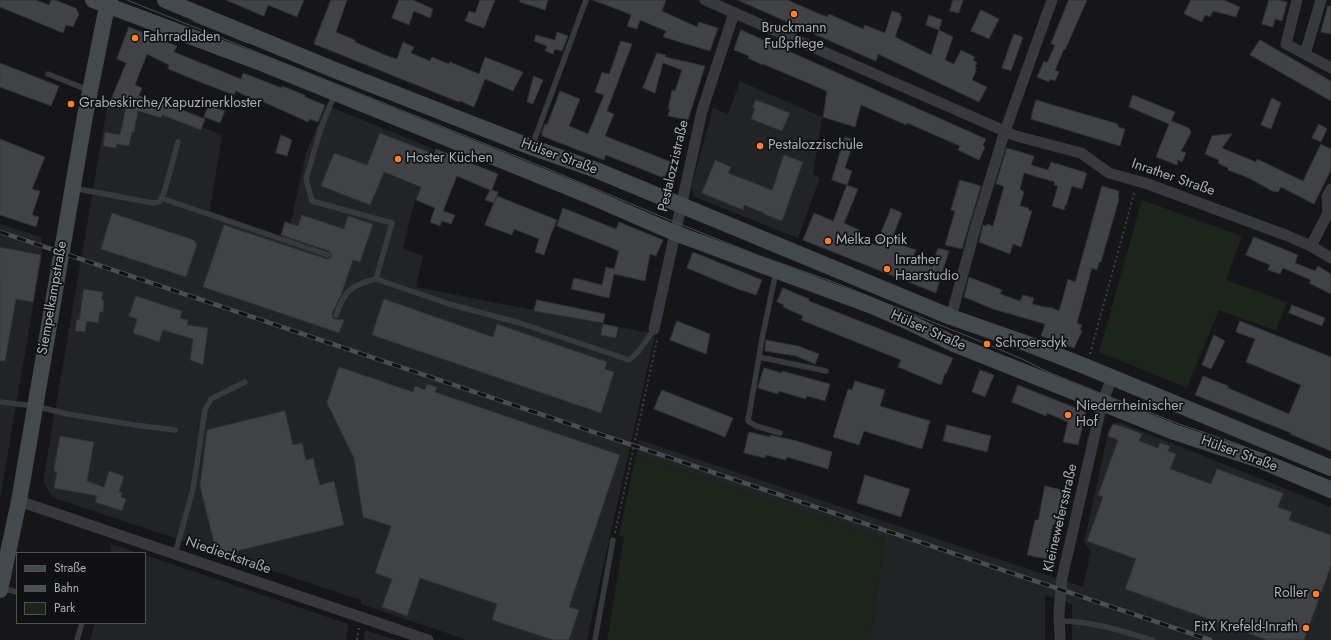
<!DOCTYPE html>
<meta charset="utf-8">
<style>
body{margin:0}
#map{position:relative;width:1331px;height:640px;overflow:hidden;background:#161618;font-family:Jost,sans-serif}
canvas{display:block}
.legend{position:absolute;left:16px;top:552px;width:130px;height:72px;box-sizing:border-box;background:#111113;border:1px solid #4d5155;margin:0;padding:5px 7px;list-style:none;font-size:12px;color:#a7b1b9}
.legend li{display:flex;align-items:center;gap:8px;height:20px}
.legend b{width:20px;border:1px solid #4d5155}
</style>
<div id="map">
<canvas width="1331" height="640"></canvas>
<ul class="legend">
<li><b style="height:5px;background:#44494e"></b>Straße</li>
<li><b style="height:5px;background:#494e53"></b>Bahn</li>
<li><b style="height:11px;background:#1c241b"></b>Park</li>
</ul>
</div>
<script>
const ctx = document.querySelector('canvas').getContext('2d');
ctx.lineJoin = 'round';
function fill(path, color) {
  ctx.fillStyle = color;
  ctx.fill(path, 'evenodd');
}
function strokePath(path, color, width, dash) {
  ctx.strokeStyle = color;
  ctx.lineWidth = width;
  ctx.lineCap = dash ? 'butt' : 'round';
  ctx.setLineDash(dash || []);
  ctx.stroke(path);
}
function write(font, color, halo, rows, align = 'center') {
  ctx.font = font + ' Jost,sans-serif';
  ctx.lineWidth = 3.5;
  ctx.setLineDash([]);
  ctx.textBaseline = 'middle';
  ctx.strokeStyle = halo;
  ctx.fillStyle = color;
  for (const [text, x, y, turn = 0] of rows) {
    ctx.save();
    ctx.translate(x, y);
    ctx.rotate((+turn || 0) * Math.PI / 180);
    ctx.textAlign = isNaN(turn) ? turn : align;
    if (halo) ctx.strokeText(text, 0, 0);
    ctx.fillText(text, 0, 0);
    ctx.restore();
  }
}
fill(new Path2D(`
 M740 81 822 117 813 174 820 178 798 238 695 197 691 188 713 108 728 114Z
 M108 102 161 119 166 103 205 118 202 127 222 135 210 211 287 238 306 153 326 105 434 149 411 214 403 248 423 256 416 287 655 334 587 640H467L361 604V600L52 497 43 481Z
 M0 224 41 237 42 254 0 500Z
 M1114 423H1121L1331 507V640H1072V604L1045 595V640H870L885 539 636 454 639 440 1083 587 1091 552 1084 542 1109 429Z
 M111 544 138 553H110Z
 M145 555 348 624 346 640H90L95 623H145Z
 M365 630 396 640H364Z`), '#222325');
fill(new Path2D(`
 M1142 200 1242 236 1226 280 1287 302 1276 331 1219 310 1187 388 1099 352Z
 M636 454 885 539 870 640H607L624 537 619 536Z`), '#1c241b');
const building = new Path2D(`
 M0 0H36L49 5 51 0H55L76 8 79 14 73 27 66 25 63 33 0 7Z
 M226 0H304L297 17 268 5 264 16Z
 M331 0H347L336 32 355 40V42L385 55 397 59 403 42 414 47 411 53 430 61 432 57 449 64 450 62 479 74 485 57 523 72 513 91 485 79 474 107 460 101 459 102 314 44Z
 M399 0H413L433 9 430 18 414 11 409 25 392 18Z
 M480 0H495L484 28 465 21 469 11 475 13Z
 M520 0H548L545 10 520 2Z
 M593 0H666L662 11 697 27 699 22 718 28 710 51 663 37 666 31 640 20 637 29 627 26 631 15Z
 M738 0H788L817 13 828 17 829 14 863 29 865 25 885 33 892 11 901 14 900 16 902 17 895 37 931 55 939 30 953 37 945 60 954 64 961 50 975 57 973 60 977 63 975 67 977 68 975 70 976 71 972 80 987 87 979 102 878 54 876 61Z
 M953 0H963L959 13 950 11Z
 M1069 0H1087L1065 50 1064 49 1055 70 1059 72 1055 81 1051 79 1049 82 1037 77 1044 61 1047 63 1055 45 1051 44Z
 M1191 0H1224L1240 7 1236 17 1213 11 1210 17 1205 15 1202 22 1184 14Z
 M1269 0H1278L1287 2 1282 21 1275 19 1273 27 1262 24Z
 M1328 6H1331V34L1321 32Z
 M981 10 999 19 989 39 971 31Z
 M929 15 942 20 939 30 926 25Z
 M129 27 177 46 174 52 241 79 243 73 282 88V86L305 95V97L325 105 318 122 310 119 308 122 257 99 256 101 236 91 234 95 200 82 168 69 169 65 147 54 135 85 142 88 139 96 167 104 205 119 201 130 162 115 161 118 138 111 134 132H132L129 146 117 144 116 148 103 146 105 132 120 135 126 107 110 102 126 63 117 59Z
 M741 30 986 139 983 145 985 147 979 160 958 150 960 146 907 123 906 125 861 105 855 127 823 117 827 91 763 64V65L748 58 749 56 734 50Z
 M557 32 568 36 562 51 555 49 553 54 545 51 547 46 534 41 536 35 555 40Z
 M1014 34 1023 37 1011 71 1002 68Z
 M1260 40 1331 81V101L1250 55Z
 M621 41 632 44 607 111 614 114 605 136 671 162 664 178 606 155 604 160 542 136 543 134H541L545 124 547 125 560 91 580 99 569 126 588 134 604 95 595 92 602 72 609 74Z
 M657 53 666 55 665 57 705 66 688 120 668 116 670 109H668L672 90 675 91 682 70 663 63 655 93 643 88Z
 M0 63 59 86 51 106 0 87Z
 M534 76 543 80 533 104 527 102Z
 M1133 95 1175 112 1171 121 1189 128 1191 133 1181 151 1186 153 1182 162 1178 160 1177 165 1156 157 1169 124 1129 107Z
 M1272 98 1281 103 1271 129 1261 125Z
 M756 100 790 113 782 131 751 119 755 109 753 108Z
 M1036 100 1118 124V127L1125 129 1120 146 1031 119Z
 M209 105 225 111 220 123 204 117Z
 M1319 124 1327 129 1321 142 1312 138Z
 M380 133 434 154 436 149 498 174 492 190 498 192 494 203 485 200 490 190 457 176 443 211 455 215 451 224 442 221 440 226 430 222 435 208 416 200 421 187 384 172 370 205 321 186 334 153 367 165Z
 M1232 134 1222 148 1256 162 1257 159 1303 181 1321 144 1331 149V170L1314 204 1281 187 1278 192 1272 191 1249 178 1228 170V168L1218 163 1219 160 1205 154 1212 136Z
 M281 135 292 140 287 156 276 153Z
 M845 137 854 140 845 168 852 171 847 185 832 180Z
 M0 139 45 157 32 189 40 191 32 215 39 217 36 227 0 215Z
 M1007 148 1034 156 1031 165 1048 170 1051 162 1087 173 1082 189 1072 186 1066 206 1065 205 1064 210 1052 206 1058 186 1054 185 1055 182 1024 173 1020 189 1024 192 1020 206 1029 208 1028 210 1032 211 1021 247 1013 244 1010 254 979 242 983 225 987 226V224L993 226 1004 186 996 184Z
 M784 155 803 162 782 221 764 214V213L744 205 743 210 702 193 715 160 731 167 728 173 772 190Z
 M960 180 981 186 962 249 945 245 955 211 951 210Z
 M847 185 858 189 844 223 859 230 858 238 876 245 891 208 902 213 892 238 905 243 904 246 916 250 912 260 932 267 938 248 949 251 936 293 803 240 814 213 833 221Z
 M1102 186 1119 191 1118 199H1119L1101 262H1099L1097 270 1092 268 1077 323 1082 325 1080 330 1082 331 1074 348 1041 336 1045 324 993 309 964 297 969 277 1002 290 1000 294 1020 301 1023 295 1034 298 1032 304 1049 308 1050 307 1059 311 1068 279 1075 282Z
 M497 196 557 220 551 234 544 255 535 252 539 239 514 229 512 235 485 225Z
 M563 208 616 229 619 222 663 240 656 256 650 254 645 281 614 274 609 298 571 289 574 278 602 285 606 267 614 269 619 251 557 226Z
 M112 213 194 240 197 245 186 277 101 249Z
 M302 215 344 229 348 216 373 224 360 262 353 260 341 295 332 313V316L334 319 344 320 339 333 203 287 224 225 327 259 330 258 332 255 329 251 281 235 285 222 298 226Z
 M1254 237 1298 255 1295 263 1315 271 1318 266 1331 274V294L1309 283 1311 280 1283 268 1280 274 1268 270 1270 265 1246 255Z
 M0 247 41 255 33 302 16 299 5 361H0Z
 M693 252 762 280 756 295 741 290H740L687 268Z
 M783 288 809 299V301L953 358 946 374 945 373 941 385 898 367 901 360 801 320 803 316 783 307 784 305 777 302Z
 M84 289 103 292 102 300 104 301 103 312H100L98 323 87 321 85 332 75 331 77 319 79 320Z
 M136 296 182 311 180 318 188 320 187 325 208 328 203 365 190 360 193 339 163 330 159 342 133 333 137 319 129 316Z
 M384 299 493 337 497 324 607 362 605 369 614 372 601 413 372 335Z
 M537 300 605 314 603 323 534 311Z
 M1292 305 1325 318 1322 326 1289 313Z
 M677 321 710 334 706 354 670 340Z
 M1240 321 1331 357V451L1290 434 1291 433 1195 395 1203 376 1228 386V388L1289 414 1301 385 1246 362 1255 339 1236 332Z
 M603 324 618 327 616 338 601 335Z
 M1214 335 1225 341 1211 369 1202 365Z
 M766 340 798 346 819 354 815 364 796 356 765 351Z
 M339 367 413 392 415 386 425 390 427 384 437 387 435 392 620 455 569 607 579 610 569 640H553L492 620 497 604 420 578 407 616 382 607 392 579 375 573 391 526 363 517 354 458 327 403Z
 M764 368 782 373V371L830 384 825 401 807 396 806 399 778 391V394L758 388Z
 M980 370 994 375 985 397 972 392Z
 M855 381 885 390 880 406 930 421 922 449 864 431 859 445 833 437 848 389 852 390Z
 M1018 385 1086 412 1078 445 1063 442 1068 422 1047 413 1046 416 1012 402Z
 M662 390 733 418 725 437 654 409Z
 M285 411 293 445 302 443 306 460 313 458 320 485 334 481 344 525 224 554 216 551 200 486 207 430Z
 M1113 424 1120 426H1121L1142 434 1139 441 1158 448 1160 443 1170 446 1168 451 1176 454 1170 469 1211 484 1217 469 1283 493 1278 507 1292 512 1289 520 1331 535V566L1304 640H1267L1125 589 1136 559 1087 541 1103 497 1098 495 1118 440 1108 436Z
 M947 425 991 436 987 452 943 441Z
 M749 432 770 437V435L797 441 832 452 828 469 787 457 786 460 766 455 765 458 744 453Z
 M60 436 94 442 87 481 104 487 109 471 124 476 119 492 122 493 121 497 126 499 122 511 95 502 97 496 54 488 57 472 54 471Z
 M865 475 910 489 901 517 857 503Z
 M1045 486 1063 490 1056 525 1053 524 1046 559 1027 555 1035 520H1038Z`);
fill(building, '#404245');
strokePath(building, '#303134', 1);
strokePath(new Path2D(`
 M1090 354 1135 190
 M615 533 657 340
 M357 640 359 628`), '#3c4145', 2, [2, 3]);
strokePath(new Path2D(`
 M48 74 88 90
 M335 93 321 128 306 179 312 201 392 223 376 279C351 285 345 290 336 315
 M532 146 586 0
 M73 188 153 203 159 202 164 193 178 142
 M161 198 328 255
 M776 272 762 339 748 421 756 426 780 433
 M376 279 449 304 520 323 629 360 639 351 654 329
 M759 357 826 371
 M0 402 35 406 67 414 135 425 175 430
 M175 554 193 489 205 410 211 399 245 382
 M1 588 17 592
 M1059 621C1092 621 1122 631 1152 640
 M77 640 82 623
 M595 640 613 540`), '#37393e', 5.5);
strokePath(new Path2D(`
 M705 0 1016 136 1081 153 1109 173 1148 184 1288 236 1311 246 1331 258
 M1297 0 1286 44 1305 54
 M1321 0 1305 54 1331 68
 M1311 246 1328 213 1327 197 1331 189
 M951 317 977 222 1005 131 1052 0
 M654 329 702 111 734 13
 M19 501 428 640
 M1060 640 1059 613 1062 578 1102 403 1112 378`), '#37393e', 11);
strokePath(new Path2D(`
 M93 0 264 64 585 194 675 233 872 306 913 324 954 344 1102 403 1174 432 1262 461 1331 490
 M165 0 337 71 531 147 596 170 951 317 1028 344 1087 367 1331 468
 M0 590 19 501 85 116 107 6 110 0`), '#44494e', 16);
strokePath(new Path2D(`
 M127 0 548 169 677 223 760 256 831 281 987 344 1022 359 1048 372 1105 395 1179 424 1235 443 1331 481
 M193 21 248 43`), '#494e53', 1);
const rail = new Path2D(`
 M0 232 1210 640`);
strokePath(rail, '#494e53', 4.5);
strokePath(rail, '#111113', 3, [9]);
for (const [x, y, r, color] of [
 [794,14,4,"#ff7f27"],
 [135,38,4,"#ff7f27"],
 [71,104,4,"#ff7f27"],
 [760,146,4,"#ff7f27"],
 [398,159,4,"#ff7f27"],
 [828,241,4,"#ff7f27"],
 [887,269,4,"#ff7f27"],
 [987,344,4,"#ff7f27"],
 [1068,415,4,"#ff7f27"],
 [1316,594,4,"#ff7f27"],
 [1306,628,4,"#ff7f27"]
]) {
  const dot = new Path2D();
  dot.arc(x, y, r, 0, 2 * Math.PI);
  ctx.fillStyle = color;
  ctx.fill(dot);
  strokePath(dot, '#111113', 1.5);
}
write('14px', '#a7b1b9', '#111113', [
 ["Bruckmann",794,29,"center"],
 ["Fußpflege",794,45,"center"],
 ["Fahrradladen",143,38],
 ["Grabeskirche/Kapuzinerkloster",79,104],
 ["Pestalozzischule",768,146],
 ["Hoster Küchen",406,159],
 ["Melka Optik",836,241],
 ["Inrather",895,261],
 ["Haarstudio",895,277],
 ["Schroersdyk",995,344],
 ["Niederrheinischer",1076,407],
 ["Hof",1076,423],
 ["Roller",1308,594,"right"],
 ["FitX Krefeld-Inrath",1298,628,"right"]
], 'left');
write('14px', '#a7b1b9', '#111113', [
 ["Hülser Straße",559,157,20],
 ["Pestalozzistraße",674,166,-77],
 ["Inrather Straße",1173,178,19],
 ["Siempelkampstraße",53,298,-80],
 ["Hülser Straße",928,331,24],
 ["Hülser Straße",1239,454,20],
 ["Kleinewefersstraße",1061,518,-77],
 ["Niedieckstraße",228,556,19]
]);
</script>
